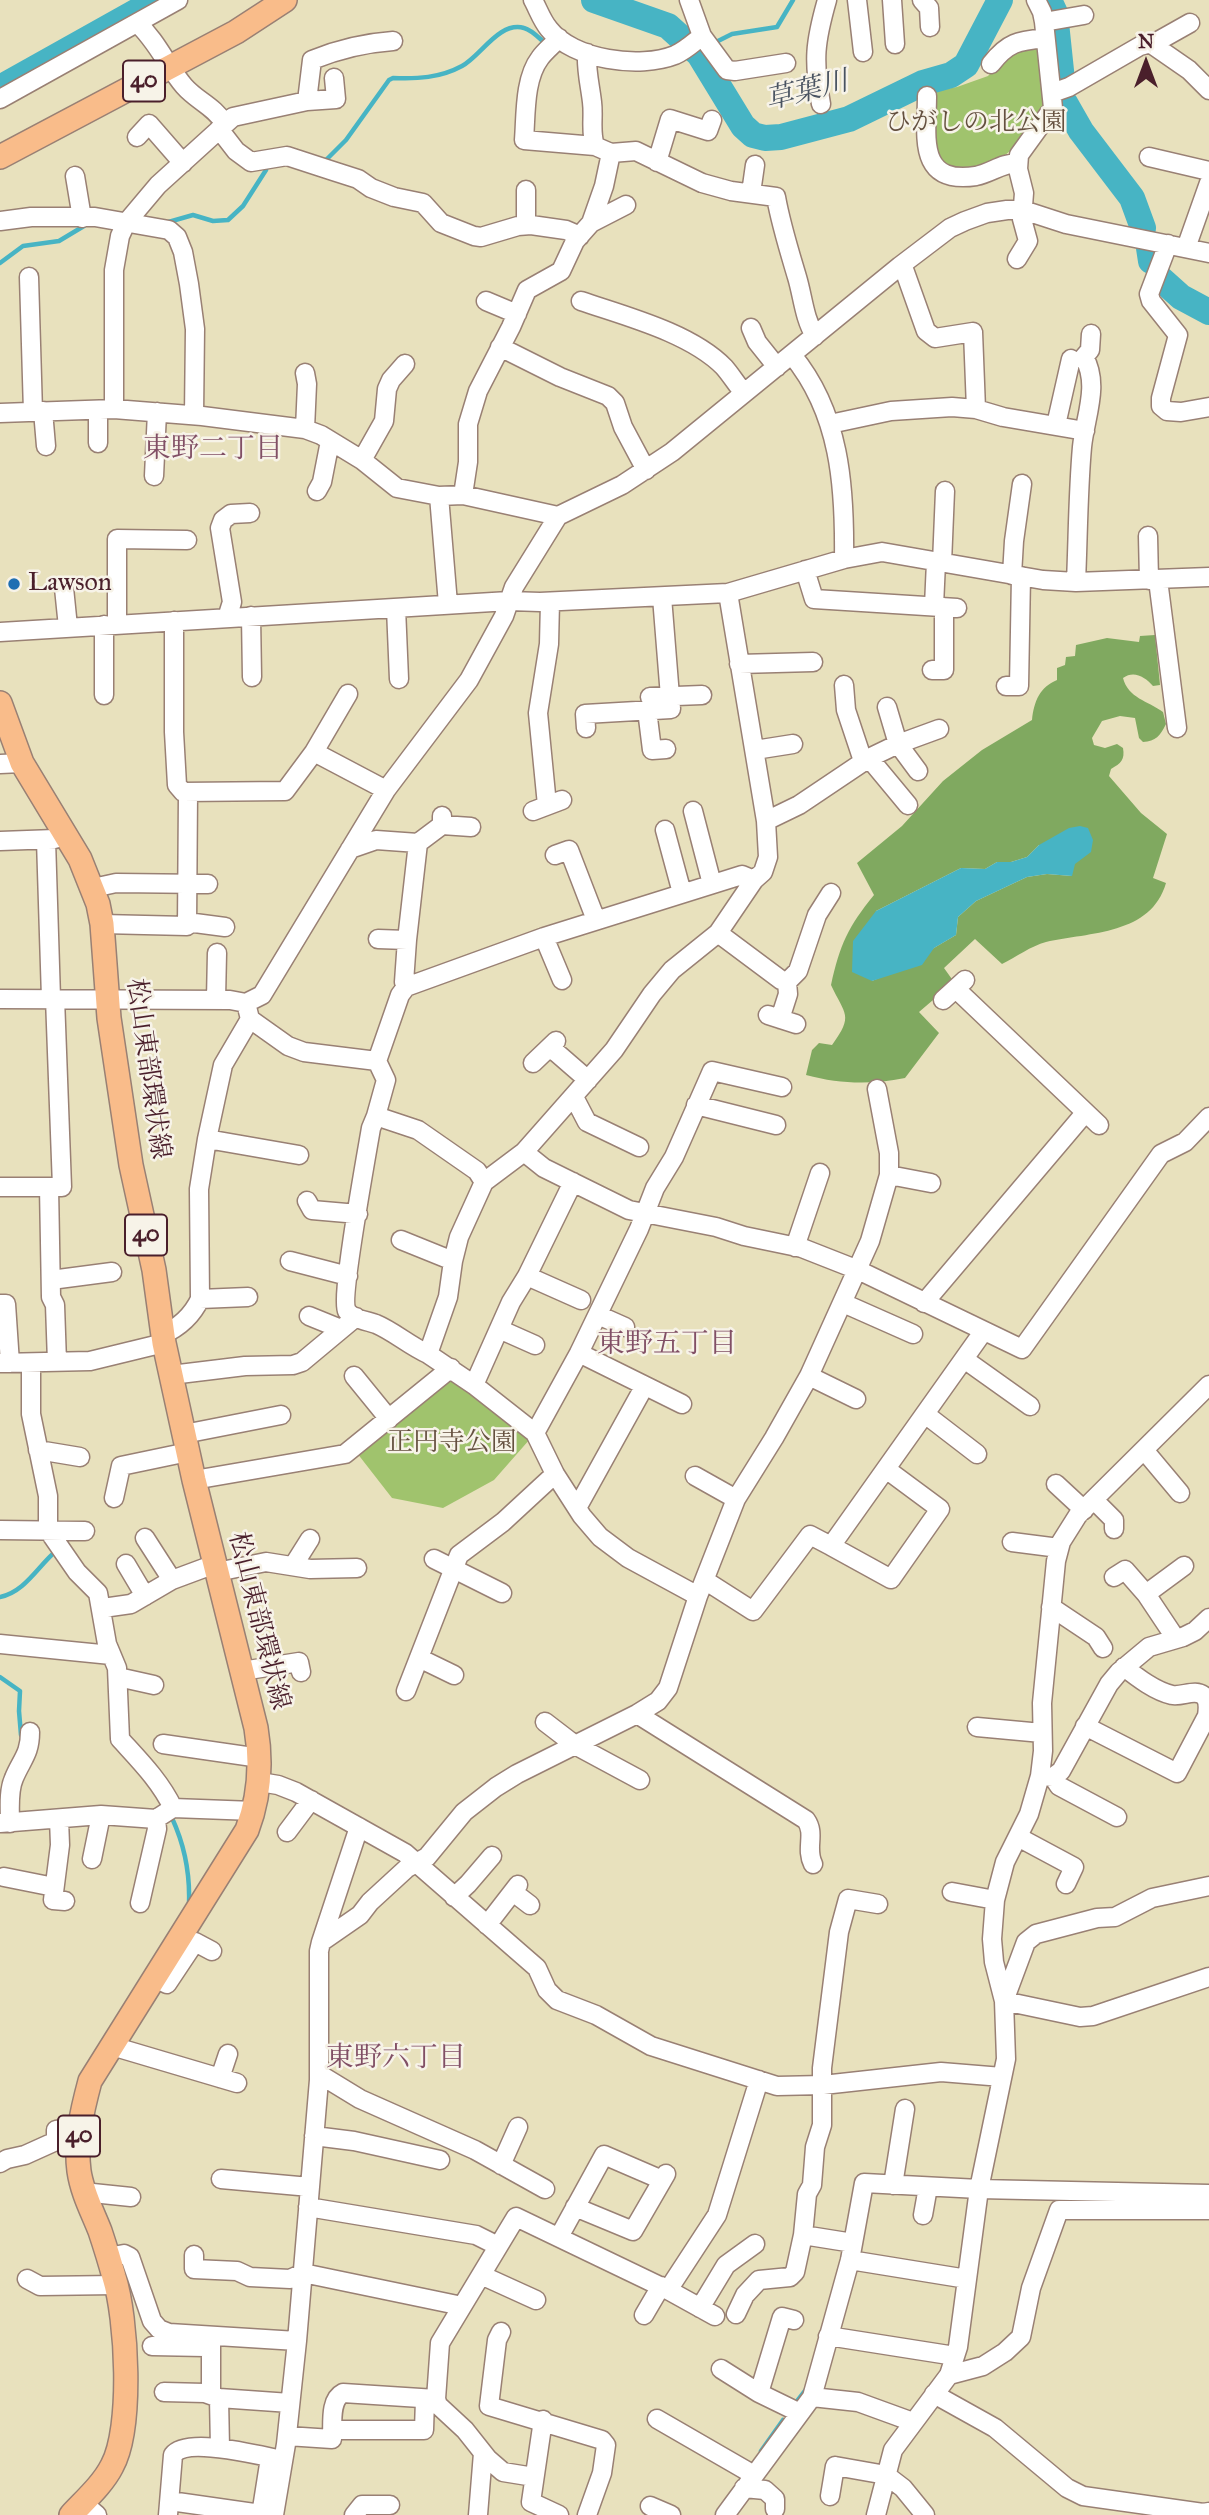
<!DOCTYPE html>
<meta charset="utf-8">
<style>
body{margin:0}
#map{position:relative;width:1209px;height:2515px;overflow:hidden;background:#e8e1bd;font-family:"IM FELL Great Primer",serif}
canvas{display:block}
.north{position:absolute;left:1111px;top:28px;width:70px;height:70px;-webkit-text-stroke:5px #f7f3e8;paint-order:stroke;rotate:0deg;font-size:19px;font-weight:700;line-height:28px;text-align:center;color:#4a1f2b}
.north::after{content:'';display:block;margin:auto;width:24px;height:32px;background:#4a1f2b;clip-path:polygon(50% 0,100% 100%,50% 72%,0 100%)}
</style>
<div id="map">
<canvas width="1209" height="2515"></canvas>
<div class="north">N</div>
</div>
<script>
const ctx = document.querySelector('canvas').getContext('2d');
ctx.lineJoin = 'round';
function fill(path, color) {
  ctx.fillStyle = color;
  ctx.fill(path, 'evenodd');
}
function strokePath(path, color, width, dash) {
  ctx.strokeStyle = color;
  ctx.lineWidth = width;
  ctx.lineCap = dash ? 'butt' : 'round';
  ctx.setLineDash(dash || []);
  ctx.stroke(path);
}
function write(font, color, halo, rows, align = 'center') {
  ctx.font = font + ' "IM FELL Great Primer","Noto Serif JP",serif';
  ctx.lineWidth = 5;
  ctx.setLineDash([]);
  ctx.textBaseline = 'middle';
  ctx.strokeStyle = halo;
  ctx.fillStyle = color;
  for (const [text, x, y, turn = 0] of rows) {
    ctx.save();
    ctx.translate(x, y);
    ctx.rotate((+turn || 0) * Math.PI / 180);
    ctx.textAlign = isNaN(turn) ? turn : align;
    if (halo) ctx.strokeText(text, 0, 0);
    ctx.fillText(text, 0, 0);
    ctx.restore();
  }
}
fill(new Path2D(`
 M1041 45 1049 109C1020 143 985 191 936 158L933 91 957 87 988 76 1007 54Z
 M452 1375 530 1439 494 1480 443 1508 392 1498 357 1453Z`), '#a0c36d');
fill(new Path2D(`
 M1155 635 1160 685 1153 686C1145 677 1134 670 1123 678 1128 698 1148 701 1163 712L1166 724C1160 736 1156 741 1143 742L1139 738 1135 718 1120 716 1102 721 1092 738 1094 745 1105 748 1117 744 1123 748C1125 760 1121 763 1111 769L1109 776 1141 813 1167 834 1153 878 1166 883C1151 935 1090 932 1046 942 1031 946 1016 957 1002 964L975 939 944 968 954 982 919 1012 939 1033 905 1078C870 1085 840 1084 806 1075L812 1050 819 1043 832 1045C854 1015 845 1015 831 985 840 944 848 927 874 895L857 863 902 826 943 781 982 750 1032 720C1034 701 1040 687 1057 680V668L1065 665 1066 657 1075 656 1076 645 1107 638 1139 642 1140 636ZM1039 845 1072 876 1047 874 1027 877 976 901 958 917 956 935 893 972 872 981 876 911 961 868 985 869 997 862H1011L1027 857Z`), '#80a960');
fill(new Path2D(`
 M1080 826 1088 828 1093 840 1091 852 1075 864 1072 876 1047 874 1027 877 976 901 958 917 956 935 934 948 922 965 872 981 852 972 853 941 876 911 961 868 985 869 997 862H1011L1027 857 1039 845 1069 828Z`), '#47b4c4');
strokePath(new Path2D(`
 M718 41 732 34 777 27 793 0
 M693 57 705 51
 M321 162 325 161 346 140 389 80 393 78C417 79 440 78 462 66 481 56 499 21 524 28 532 30 539 38 546 44
 M165 223 193 215 213 221 228 220 243 206 266 170
 M0 263 23 246 59 241 84 226
 M0 1597C25 1592 38 1566 56 1551
 M0 1677 20 1691 19 1711 21 1735
 M172 1818C184 1844 190 1874 189 1903
 M797 2401 807 2388
 M761 2451 783 2420`), '#47b4c4', 4.5);
strokePath(new Path2D(`
 M594 0 668 26 699 54 743 126 753 135 765 138 781 137 849 119 923 83 951 75 966 65 1000 0
 M1049 0 1055 13 1062 80
 M0 88 157 0
 M1065 103 1081 131 1132 198 1143 228
 M1149 248 1151 261
 M1162 280 1181 297 1209 312`), '#47b4c4', 26);
const minor = new Path2D(`
 M533 0C538 9 542 21 549 29 573 60 640 69 675 55 686 50 693 43 702 36
 M689 0 702 36 727 70 735 71 786 63
 M857 0 863 52
 M892 0 895 44
 M922 0 929 8 930 27
 M1044 22 1084 15
 M137 23C157 41 167 66 184 86 197 101 214 106 225 124
 M559 38C553 45 545 51 540 58 524 79 526 115 524 140L595 146
 M1150 43 1189 70 1209 90
 M587 53C586 70 590 85 592 102 594 117 590 132 595 146L611 153 636 151 702 183 731 191 776 197C781 225 789 250 797 277 803 297 804 318 815 336
 M991 64C1008 42 1018 41 1045 38
 M1052 93 1069 87 1140 46 1158 41 1190 23
 M927 96C927 135 916 185 976 176 991 173 1002 163 1018 163
 M0 99 178 0
 M307 101 336 99 334 78
 M821 104C813 60 815 42 827 0
 M219 129 236 151 251 162 287 156 333 171 358 179 371 188 394 197 423 203 441 223 474 236 481 237 518 226 531 225 566 230 580 236
 M137 137 149 124 183 163
 M1149 157 1209 171
 M657 162 670 119 708 131 712 120
 M75 176 82 218
 M526 190V225
 M751 193 755 165
 M0 221 31 217H95L169 230 177 237 183 252 189 284 195 329 194 415
 M591 223 626 205
 M1168 244 1149 294 1151 301 1178 335 1161 398V406L1167 411 1181 412 1209 407
 M1186 248 1209 183
 M1017 259 1028 241 1022 219 1024 193 1018 169 1019 155 1053 108 1044 22 1042 12 1036 0
 M900 266 905 272 926 331 935 338 973 332 976 409
 M29 277 33 412
 M486 301 517 314
 M581 301C625 316 691 333 724 367 731 375 737 385 744 393
 M751 328 757 342 777 367
 M500 347 560 377 608 396 615 403 623 427 646 470
 M792 355C840 413 845 486 844 559
 M114 409V270L120 236 126 223 158 185 233 117 307 101 312 60C339 49 364 43 393 41
 M98 410V443
 M43 411 46 446
 M0 413 114 409 202 416 305 429 321 435 362 460 397 488 439 496 463 495 558 516
 M830 424 891 411 952 407 976 409 1003 417 1085 431
 M1056 425 1071 359
 M305 429 307 384 305 373
 M362 460 384 421 387 389 391 380 405 364
 M154 476 157 412
 M317 491 322 482 330 441
 M463 495 468 462V424L478 391 511 327 527 290 561 271 575 241 591 223 604 186 611 153
 M439 496 448 604
 M1148 536 1149 580
 M942 563 945 491
 M805 570 814 599 957 608
 M1012 575 1014 541 1022 484
 M1158 580 1177 728
 M1076 582C1078 537 1078 492 1082 447 1085 417 1100 385 1084 357L1090 350 1091 334
 M64 588 68 627
 M934 606 936 562
 M396 608 399 679
 M251 616 252 677
 M227 618 232 602 220 528 223 520 231 514 250 513
 M174 621V732L177 785 183 792 285 791 314 752 348 694
 M104 625V695
 M117 625V539L187 540
 M0 632 509 601 540 602 728 593 844 559 882 552 1043 580 1076 582 1209 577
 M739 664 813 662
 M932 670H944V607
 M844 685 846 710 863 761
 M1006 686H1019L1021 576
 M650 697 702 695
 M887 707 898 744 918 771
 M647 710 652 750 666 749
 M586 728 585 714 671 709 662 597
 M755 750 793 744
 M314 752 386 790
 M869 758 908 805
 M0 764 22 763
 M547 805 538 713 549 644 550 602
 M533 811 562 800
 M693 811 712 884
 M442 816V825L471 827
 M766 821 799 805 869 758 898 744 939 729
 M665 830 682 893
 M46 840 51 998
 M0 841 55 839
 M350 849 376 840 418 843 442 825
 M555 855 569 850 596 920
 M93 888 116 883 208 884
 M187 922 225 927
 M102 924 187 926 188 793
 M718 933 781 980 787 982 798 971 817 915 831 893
 M544 937 562 980
 M378 939 407 940 404 982 406 987
 M407 940 418 843
 M956 989 1099 1125
 M0 999 230 1000 246 1003 262 995 386 790 469 680 504 616 514 587 558 516 622 485 672 452 900 266 950 228 965 221 987 213 1007 210H1023L1066 224 1209 253
 M216 999 217 953
 M943 1000 965 980
 M246 1003 250 1019 288 1046 304 1052 377 1061 386 1080 376 1116 418 1130 477 1171 484 1182
 M768 1015 796 1024
 M780 1019 788 994 787 982
 M550 1047 588 1080
 M377 1061 400 995 406 987 544 937 742 875 754 880
 M533 1063 556 1041
 M574 1097 587 1122 639 1147
 M696 1105 776 1125
 M376 1116 371 1128C367 1152 340 1299 347 1311 352 1319 368 1321 376 1324 393 1331 410 1346 428 1354
 M207 1139 299 1155
 M524 1152 544 1168 629 1210 716 1227 744 1236 802 1248 858 1270 1022 1349 1161 1154 1185 1142 1209 1117
 M889 1175 931 1183
 M0 1187H62L55 998
 M49 1187 51 1297 55 1305 57 1362
 M307 1201 312 1210 358 1214
 M401 1240 453 1261
 M795 1247 820 1173
 M290 1261 348 1276
 M527 1276 581 1300
 M51 1280 112 1272
 M200 1299 199 1189 207 1139 223 1065 250 1019
 M843 1303 913 1334
 M924 1303 1085 1113
 M0 1304H6L10 1363
 M598 1315 625 1327
 M309 1316 341 1329
 M499 1329 535 1345
 M162 1335C180 1327 192 1316 200 1299L248 1297
 M579 1353 682 1404
 M964 1359 1030 1406
 M0 1363 90 1361 164 1343
 M31 1363V1414L48 1496V1530L77 1572 98 1593 107 1644 117 1668 120 1739C140 1761 160 1781 173 1808
 M171 1375 245 1366 293 1365 302 1362 356 1317
 M354 1376 389 1419
 M809 1376 856 1399
 M474 1385 511 1302 527 1276 573 1182
 M925 1414 977 1454
 M535 1433 579 1353 639 1229 655 1188 674 1157 712 1071 782 1087
 M184 1434 281 1415
 M38 1450 80 1457
 M1144 1450 1180 1493
 M695 1476 736 1499
 M194 1480 345 1454 451 1368
 M1056 1484 1084 1510
 M114 1498 121 1466 188 1452
 M1094 1500 1114 1520V1529
 M577 1508 644 1387
 M0 1530 85 1531
 M145 1538 172 1580
 M1012 1542 1059 1548
 M831 1546 891 1579 940 1509 886 1469
 M434 1559 502 1593
 M126 1564 145 1596
 M293 1566 310 1539
 M217 1572 266 1562 310 1569 357 1568
 M1114 1577 1125 1570 1146 1594 1176 1639
 M706 1581 753 1611 810 1535 831 1546 983 1332
 M1146 1594 1184 1566
 M698 1596 628 1558 600 1537 582 1516 555 1474 535 1433 474 1385 428 1354 448 1297 453 1261 459 1237 484 1182 524 1152 614 1050 652 994 672 970 718 933 754 880 763 872 768 857 766 821 728 593
 M1051 1607 1096 1637 1103 1648
 M103 1608 131 1604 172 1580 215 1564
 M0 1644 111 1655
 M419 1658 454 1675
 M242 1671 299 1662 301 1672
 M118 1677 154 1685
 M406 1691 459 1555 503 1522 555 1474
 M637 1714 806 1820C816 1834 805 1848 813 1864
 M545 1722 575 1745 640 1780
 M1085 1726 1177 1773 1207 1716C1208 1709 1209 1701 1204 1696 1195 1688 1183 1697 1172 1695 1155 1691 1138 1678 1124 1667
 M977 1727 1042 1733
 M163 1744 260 1758
 M1042 1776 1053 1777 1059 1786 1117 1817
 M1053 1777 1061 1771 1109 1684 1119 1672 1149 1647 1183 1637 1195 1631 1209 1618
 M260 1782 278 1785 296 1792 405 1853 537 1968 547 1990 557 2000 596 2015 651 2046 777 2086 823 2085 941 2072 1002 2077
 M59 1819 60 1845 53 1900 65 1901
 M0 1823 101 1815 156 1819 173 1808 254 1811
 M10 1823C10 1809 8 1791 14 1778 22 1759 30 1754 30 1732
 M287 1832 311 1800
 M1018 1837 1074 1867 1066 1884
 M92 1859 101 1815
 M4 1877 54 1887
 M1209 1886 1152 1898 1115 1917 1097 1918 1036 1934 1026 1942 1004 2001 1080 2017 1093 2016 1209 1977
 M513 1892 530 1905
 M952 1892 995 1900
 M454 1897 468 1884 492 1856
 M140 1903 157 1829 156 1819
 M487 1925 518 1885
 M321 1942 359 1827
 M155 1978 167 1984 195 1942 212 1951
 M112 2046 237 2083
 M319 2074 360 2099 475 2150 545 2189
 M220 2078 228 2054
 M314 2136 354 2141 440 2160
 M0 2163 7 2159 25 2155 56 2141V2130L79 2127
 M501 2165 518 2127
 M221 2179 310 2187
 M893 2185 905 2109
 M83 2192 131 2197
 M308 2207 476 2235 498 2246
 M575 2207 633 2231 666 2174
 M923 2215 928 2187
 M803 2235 853 2243
 M559 2237 604 2155 662 2180
 M194 2255V2269L237 2271 250 2277 290 2279 303 2273 462 2306
 M108 2257 124 2254 130 2257 152 2321 159 2329 169 2333 297 2341
 M850 2260 967 2279
 M481 2275 536 2300
 M27 2279 40 2286 116 2285
 M668 2290 717 2215 759 2080
 M700 2308 726 2265 755 2244
 M736 2314 745 2295 759 2280 790 2277 795 2272 803 2235 807 2194 812 2185 815 2147 822 2125V2068L839 1932 848 1899 878 1904
 M644 2315 661 2286
 M501 2332 497 2340 489 2406 602 2440 606 2445 602 2473 587 2515
 M211 2336V2395
 M828 2336 955 2356
 M152 2346 205 2347
 M721 2369 759 2393 798 2412
 M949 2375 983 2366 1005 2352 1021 2337 1031 2288 1059 2210H1209
 M164 2392 205 2393 219 2398 290 2403
 M759 2393 782 2317 794 2320
 M934 2394 995 2428 1067 2488 1083 2496 1203 2513 1209 2512
 M812 2397 850 2260 864 2183 979 2189 1209 2194
 M219 2398 220 2448
 M657 2419 754 2475
 M543 2420 531 2502 559 2515
 M332 2430H424L425 2399
 M287 2436 332 2439C333 2425 329 2400 343 2393L436 2399
 M534 2477 503 2472 488 2459 465 2430 438 2405 436 2399 440 2343 516 2217 668 2290 715 2316
 M744 2488 765 2490 775 2499V2509
 M830 2496 835 2466 886 2475 903 2488 925 2515
 M170 2501 261 2514
 M82 2502 97 2515
 M650 2506 671 2515
 M168 2515 173 2455C187 2436 261 2456 283 2460
 M261 2515 270 2458
 M274 2515 286 2444 297 2341 319 2080V1951L321 1942 360 1915 370 1902 407 1868 427 1857 464 1812 496 1787 517 1774 637 1714 658 1701 668 1688 698 1596 736 1499 774 1438 809 1376 870 1241 889 1175V1153L877 1089
 M354 2515 362 2505H390
 M478 2515 483 2453
 M725 2515 812 2397 858 2402 913 2422
 M876 2515 893 2450 949 2375 958 2347 979 2189 1006 2059 1004 2001 994 1962 992 1939 995 1900 1005 1862 1029 1814 1040 1776 1043 1751 1042 1703 1056 1561 1061 1542 1078 1515 1209 1385`);
const major = new Path2D(`
 M0 157 236 32 285 0
 M0 703 22 763 80 859 98 904 102 924 109 1018 131 1165 154 1270 164 1343 194 1480 256 1728C262 1764 260 1796 247 1830L90 2081C82 2111 75 2140 79 2171 82 2192 92 2211 100 2231 105 2246 110 2262 114 2277 127 2318 133 2428 112 2466 103 2484 85 2500 71 2515`);
strokePath(minor, '#998074', 21);
strokePath(major, '#998074', 26);
strokePath(minor, '#fff', 18);
strokePath(major, '#f9bc8a', 23);
for (const [x, y, r, color] of [
 [14,584,7,"#1f6fb2"]
]) {
  const dot = new Path2D();
  dot.arc(x, y, r, 0, 2 * Math.PI);
  ctx.fillStyle = color;
  ctx.fill(dot);
  strokePath(dot, '#f7f3e8', 2.5);
}
for (const [x, y, w] of [
 [144,81,42],
 [146,1235,42],
 [79,2136,42]
]) {
  const box = new Path2D();
  box.roundRect(x - w / 2, y - 20.5, w, 41, 5);
  ctx.fillStyle = '#f7f3e8';
  ctx.fill(box);
  strokePath(box, '#4a1f2b', 2);
}
write('bold 24px', '#4a1f2b', null, [
 ["40",144,81],
 ["40",146,1235],
 ["40",79,2136]
]);
write('26px', '#64503f', '#f7f3e8', [
 ["ひがしの北公園",976,124],
 ["正円寺公園",452,1444]
]);
write('26px', '#4a1f2b', '#f7f3e8', [
 ["Lawson",28,584]
], 'left');
write('26px', '#4a1f2b', '#f7f3e8', [
 ["松山東部環状線",147,1069,82],
 ["松山東部環状線",258,1621,76]
]);
write('italic 28px', '#495361', '#f7f3e8', [
 ["草葉川",807,92,-14]
]);
write('28px', '#814f65', '#f7f3e8', [
 ["東野二丁目",213,450],
 ["東野五丁目",667,1345],
 ["東野六丁目",396,2059]
]);
</script>
